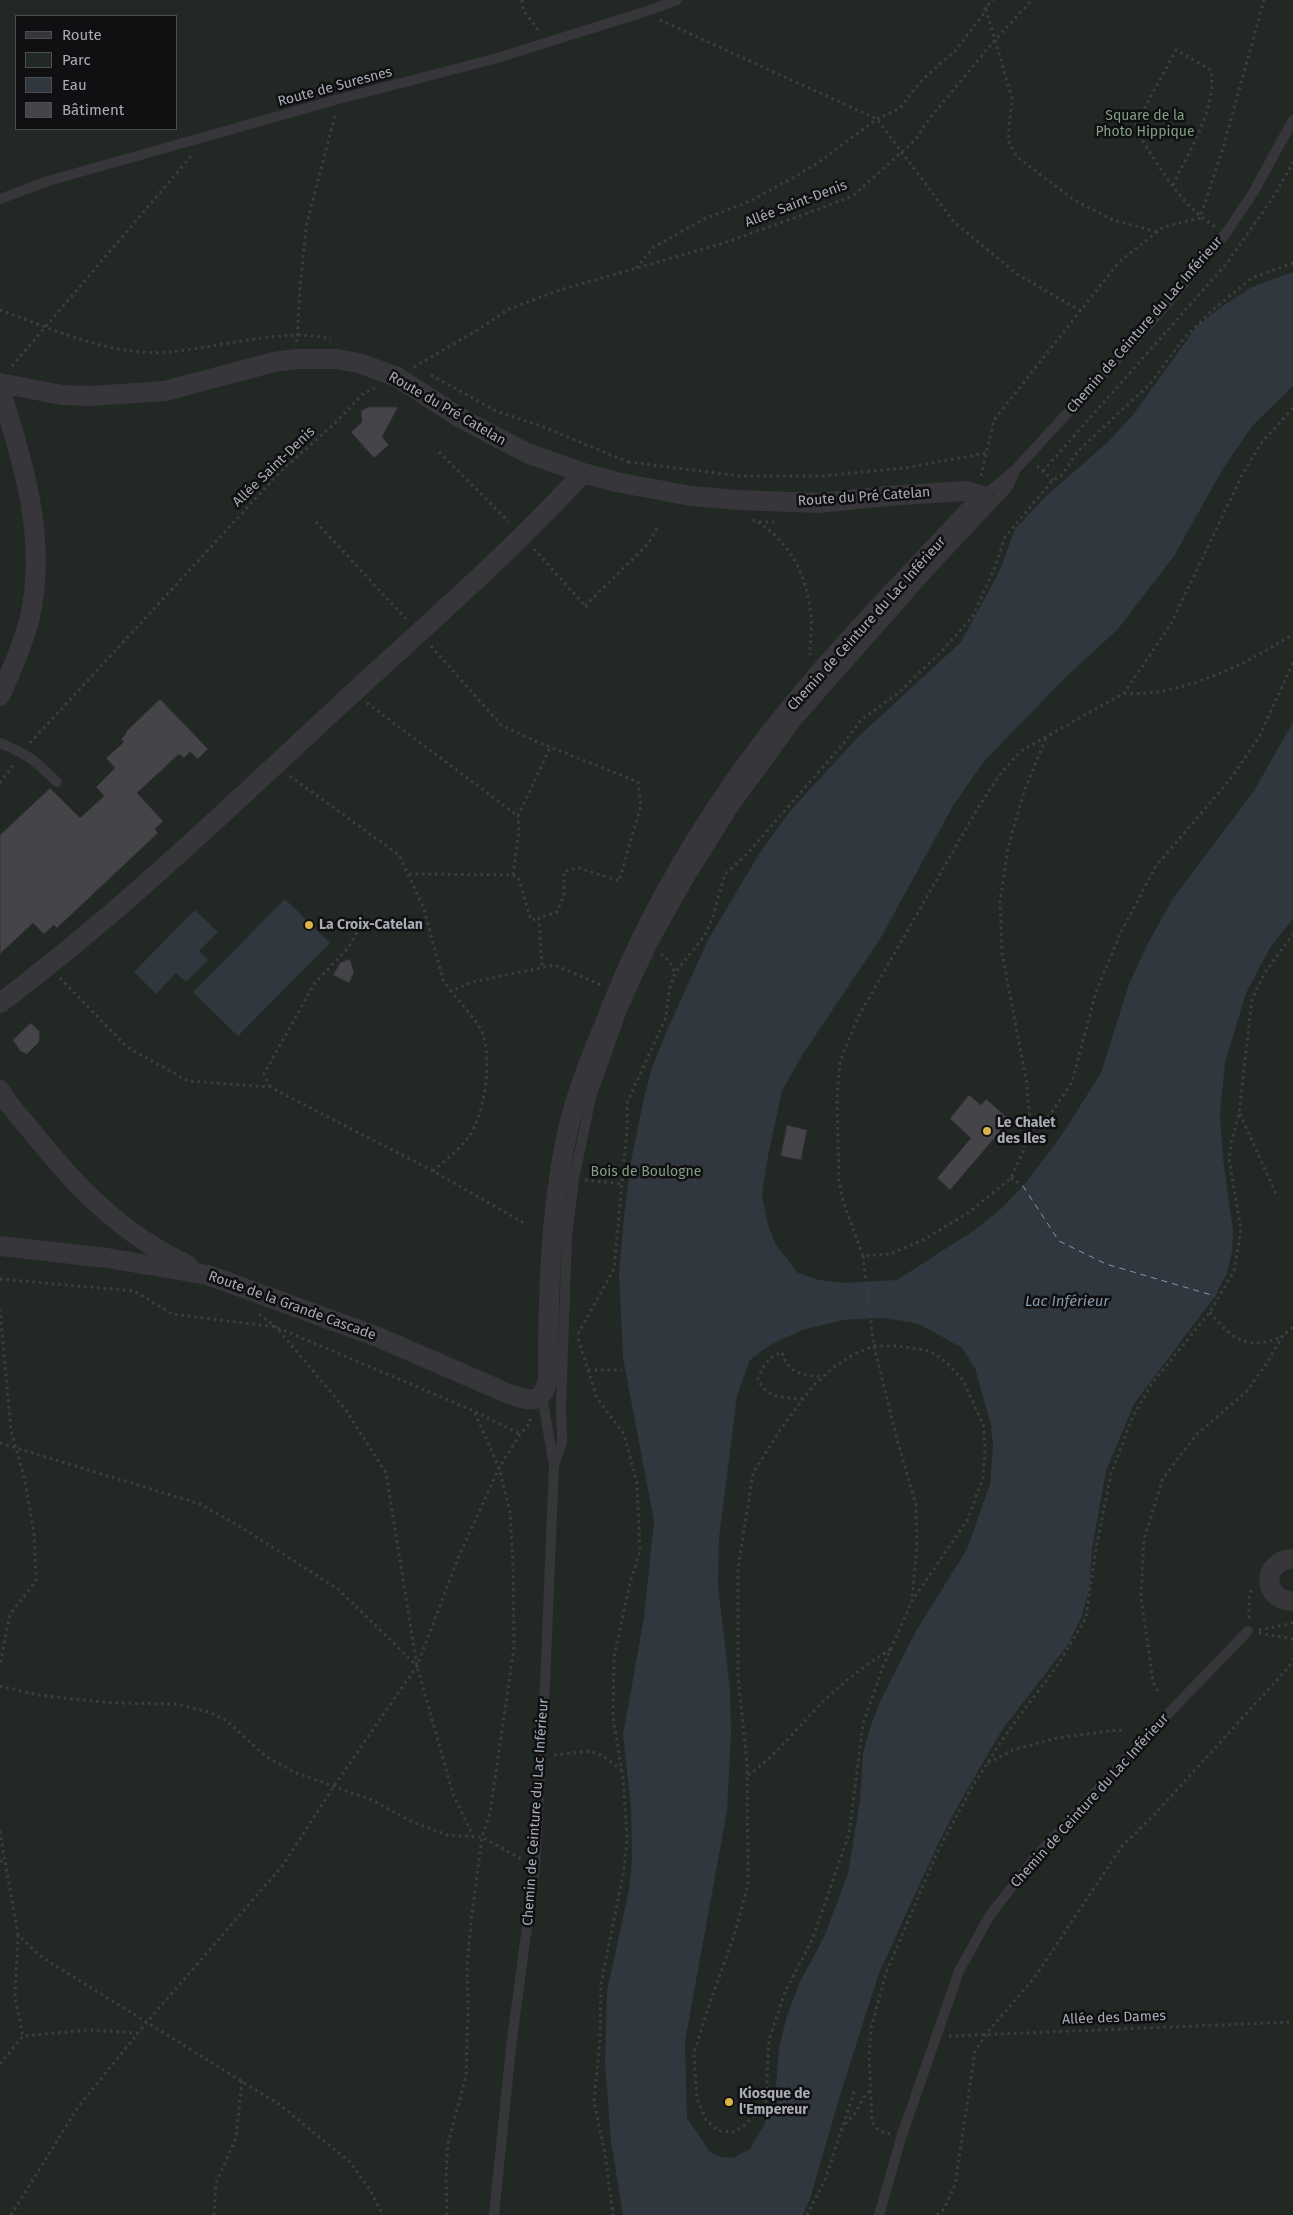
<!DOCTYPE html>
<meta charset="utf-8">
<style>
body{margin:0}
#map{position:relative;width:1293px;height:2215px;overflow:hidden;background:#151517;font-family:"Fira Sans",sans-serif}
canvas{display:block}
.legend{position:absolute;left:15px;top:15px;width:162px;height:115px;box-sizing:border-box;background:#101012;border:1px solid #4d4e53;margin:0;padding:6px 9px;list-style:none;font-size:15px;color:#a9acb5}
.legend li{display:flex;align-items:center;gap:10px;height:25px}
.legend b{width:25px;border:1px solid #4d4e53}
</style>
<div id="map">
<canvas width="1293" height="2215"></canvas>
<ul class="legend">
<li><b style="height:6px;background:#37373b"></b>Route</li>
<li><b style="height:14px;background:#222823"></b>Parc</li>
<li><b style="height:14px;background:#30373e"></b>Eau</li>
<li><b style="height:14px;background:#454549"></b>Bâtiment</li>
</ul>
</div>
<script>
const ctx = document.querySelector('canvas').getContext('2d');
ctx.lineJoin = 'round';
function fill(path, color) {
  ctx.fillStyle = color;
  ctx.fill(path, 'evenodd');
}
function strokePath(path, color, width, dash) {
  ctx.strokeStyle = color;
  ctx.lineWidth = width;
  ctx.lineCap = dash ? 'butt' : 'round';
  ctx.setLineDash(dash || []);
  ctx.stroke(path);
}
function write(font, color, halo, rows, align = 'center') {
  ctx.font = font + ' "Fira Sans",sans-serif';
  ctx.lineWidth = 5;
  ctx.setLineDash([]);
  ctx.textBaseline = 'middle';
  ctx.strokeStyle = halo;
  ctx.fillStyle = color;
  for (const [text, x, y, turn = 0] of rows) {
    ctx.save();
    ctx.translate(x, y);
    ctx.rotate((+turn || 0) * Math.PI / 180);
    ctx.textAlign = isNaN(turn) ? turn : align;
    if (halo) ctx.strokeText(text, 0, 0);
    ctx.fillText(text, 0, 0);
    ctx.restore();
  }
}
fill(new Path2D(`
 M0 0H1293V2215H0ZM16 16H176V129H16Z`), '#222823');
fill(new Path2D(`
 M1293 272V386L1253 425 1224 467 1174 556 1118 629 1068 675 984 761 953 806 880 939 803 1054 782 1091 768 1156 762 1195 768 1225 776 1245 798 1273 819 1280 842 1283 897 1280 976 1229 1001 1209 1023 1186 1057 1142 1101 1073 1129 984 1148 943 1174 897 1254 791 1293 722V919L1271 946 1246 993 1225 1063 1220 1114 1223 1159 1233 1230 1232 1252 1227 1273 1215 1296 1134 1404 1106 1471 1092 1550 1089 1591 1081 1618 1069 1643 1002 1730 961 1800 939 1842 879 1973 841 2092 810 2199 803 2215H623L611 2141 605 2063 607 1991 629 1890 632 1860 631 1807 623 1735 644 1617 654 1521 623 1358 619 1273 624 1216 631 1161 644 1098 652 1068 665 1035 708 940 759 854 790 811 858 737 961 642 1000 570 1015 529 1046 496 1108 442 1132 416 1197 326 1224 305 1252 287ZM880 1318 911 1322 923 1326 962 1348 975 1368 991 1425 993 1447 990 1484 967 1549 917 1629 880 1702 871 1725 863 1753 860 1800 848 1874 824 1937 799 1984 787 2016 779 2047 775 2098 764 2125 750 2149 733 2158 722 2157 710 2152 687 2118 685 2041 727 1811 731 1734 730 1689 718 1585 719 1538 737 1395 750 1360 770 1345 802 1330 843 1320Z
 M285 899 330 943 238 1036 193 992Z
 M195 910 218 932 199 951 208 960 186 982 176 973 156 994 134 972Z`), '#30373e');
strokePath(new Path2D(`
 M1023 1186 1059 1241 1106 1264 1215 1296`), '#8497ac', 1, [6, 5]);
const building = new Path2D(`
 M369 407H398L382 437 389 445 374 458 351 432 362 422 361 411Z
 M159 700H161L208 749 198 759 190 752 184 758 179 754 137 793 163 821 155 829 158 833 57 928 54 925 44 934 33 923 0 954V835L50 788 80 818 104 796 96 787 115 768 106 758 124 742 121 739 126 734V732Z
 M350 959 354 973 349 983 333 975 340 963Z
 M31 1023 40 1032 39 1042 27 1054 20 1051 13 1040Z
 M969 1095 981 1105 986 1099 1010 1120 950 1190 937 1178 971 1138 950 1119Z
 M787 1125 807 1130 801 1160 781 1156Z`);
fill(building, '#454549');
strokePath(building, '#303033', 1);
strokePath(new Path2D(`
 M522 0 523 10 539 31
 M986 9 1012 98 1008 140 1017 157 1074 200 1113 220 1157 232
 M660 20 877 119 954 222 1017 274 1081 311
 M1173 185C1189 150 1217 110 1211 70L1176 50 1135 126 1136 131C1159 165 1180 206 1216 227
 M636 268 654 247 704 219 750 201 796 176 819 162 877 119 900 108 923 79 956 50 984 13 985 7 994 0
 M0 310C53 329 111 357 169 352 216 348 286 327 331 339
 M297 342 300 287 306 227 335 115
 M12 366 193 154
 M414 367 476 331 509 309 560 290 724 243 819 209 854 195 916 139 926 123 955 88 995 40 1032 0
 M431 375 496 411 541 426 628 462 627 467
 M1293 408 1262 442 1243 473 1171 624 1124 693 1021 751 1001 773 979 806 858 1017 840 1062 837 1098 839 1181 843 1201 863 1256 890 1254 923 1240 968 1213 1011 1178 1023 1152 1026 1138 1035 1127 1050 1115 1072 1082 1096 992 1121 932 1156 866 1232 777 1259 737 1293 663
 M439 452 509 522
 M628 462 741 476H820L905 468 986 453
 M1037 466 1053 480
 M1043 471 1227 263 1276 193 1293 162
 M981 476 994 420 1119 262 1163 227 1200 218 1223 148 1264 0
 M753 520 758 522H774
 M316 522 406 619
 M758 522C792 544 807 577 811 616 812 629 810 642 810 655
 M534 549 587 608
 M585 606 648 544 659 525
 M431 646 501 725 535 741 638 782 641 806 619 881 579 868 564 871V895L557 912 539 918 542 967
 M1124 693C1167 697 1222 675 1260 654 1271 648 1281 641 1293 635
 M367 703 518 816 550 748
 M30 743 281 471 334 424 364 393 375 388
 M290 776 399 855 424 909 443 980 451 991 472 982 555 965 601 985
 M0 783 14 764
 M409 874 513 875 519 831 518 816
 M513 875 518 877 531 920 539 918
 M661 954 670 962 675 973
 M60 978 127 1047 188 1081 270 1087 433 1171 526 1224
 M270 1087 264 1074 314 984 348 948 361 925
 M1240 1114 1277 1196
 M1035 1127 1029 1113 1027 1084 1002 953 1000 901 1008 848 1024 792 1046 738
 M433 1171C444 1161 458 1151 467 1139 485 1116 492 1063 483 1035 481 1025 458 1000 451 991
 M1011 1178 1023 1186
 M585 1180 622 1184
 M863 1256 874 1346 898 1443 916 1505 917 1546 912 1599
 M0 1279 134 1291 172 1314 276 1327 474 1411 520 1434
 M0 1309 11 1431 24 1476 34 1533 36 1581 10 1614 0 1665
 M1210 1312C1231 1339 1249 1352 1283 1336
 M259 1314 276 1327 346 1410 386 1473 417 1666 453 1794 473 1836
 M578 1334 614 1269 627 1129V1103L666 1017 669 991 675 973 705 935 713 916 725 874 747 854 843 744 862 719 897 694 941 652 973 616 995 567 1005 537 1053 480 1062 475 1078 451 1150 384 1184 338 1215 308 1252 278 1293 263
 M578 1339 597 1398 624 1434 637 1483 640 1551 630 1583 614 1657 613 1717 623 1778 627 1838 624 1870 601 1984 600 2038 594 2102 605 2154 613 2215
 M874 1346H898L930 1351 946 1362 963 1380 984 1427 985 1448 983 1477 968 1519 912 1601 882 1669 863 1724 849 1834 812 1940 785 1992 769 2040 766 2101 746 2124 735 2132 718 2131 706 2120 697 2099 694 2053 707 2011 734 1936 748 1885 747 1763 738 1676V1568L753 1473 782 1427 813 1386 834 1367 854 1354Z
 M588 1370H622
 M803 1399C784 1397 766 1399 758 1379 763 1366 768 1357 782 1352 787 1374 804 1375 823 1377
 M0 1443 200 1504 239 1526 338 1589 417 1666
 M1249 1618V1594L1253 1588
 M1259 1630 1290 1624 1293 1622
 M1259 1633 1293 1639
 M0 1686 38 1695 73 1699 113 1703 176 1704 209 1712 227 1721 265 1756 294 1772 372 1800 412 1822 447 1835 482 1837 523 1860
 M1158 1691 1153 1682 1141 1597 1144 1539 1163 1478 1197 1434 1246 1392 1267 1363 1283 1335 1293 1327
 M554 1755C591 1752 590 1744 621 1770
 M988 1763 1013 1750 1057 1738 1118 1730 1125 1731
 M748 1775C779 1754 800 1723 827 1698 847 1679 868 1663 891 1649
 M0 1831 5 1861
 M0 1861H5L18 1935 40 1956 280 2105 350 2162 370 2190 383 2215
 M18 1935 15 1997 23 2036
 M949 2036 1293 2022
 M0 2064 23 2036 88 2030 137 2033
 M845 2124 854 2115 865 2095 871 2090
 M890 2134 879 2131 872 2122 869 2057 871 2029 886 1973 936 1855 972 1787 1006 1734 1057 1666 1086 1618 1096 1549 1111 1474 1133 1416 1153 1382 1210 1312 1234 1271 1241 1230 1229 1159 1231 1143 1239 1114 1252 999 1264 974 1293 934
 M11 2215 78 2107 147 2022 283 1865 334 1786 417 1666 459 1556 499 1468 520 1434 530 1423V1418
 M214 2215 216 2183 236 2138 242 2081
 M447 2215 446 2176 448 2143 466 2076 468 2009 467 1965 472 1914 482 1837 490 1813 514 1647 513 1565 510 1512 499 1468 474 1411
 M807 2215 825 2180 855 2089
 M937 2215 944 2209 955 2185 975 2051 986 2034 1035 1977 1122 1846 1153 1816 1288 1668 1293 1659`), '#3d3e42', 3, [2.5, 4]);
strokePath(new Path2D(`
 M0 199 48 181 339 99 494 59 644 12 677 0
 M983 496 1016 469 1028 456 1160 312 1226 233 1253 193 1293 120
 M0 743C28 754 35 761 57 782
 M554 1466 562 1442 561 1406 567 1237 574 1179 591 1097 622 1010 652 945 689 879 732 810 797 721 932 568 1008 487 1016 469
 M494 2215 511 2047 535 1867 545 1684 554 1466 542 1396
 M879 2215 901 2138 959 1971 990 1915 1033 1860 1161 1721 1248 1631`), '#37373b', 10);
strokePath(new Path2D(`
 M0 383 62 395 91 396 165 391 274 362 297 359H337L359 363 397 377 462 419 527 453 583 473 616 482 691 496 737 500 820 503 887 496 965 491 983 496C925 559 865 619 810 684 724 785 652 900 605 1023 590 1059 575 1096 567 1134 550 1214 548 1297 548 1378 543 1404 532 1402 509 1394L378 1337 208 1275 107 1258 0 1246
 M0 389C24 463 48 543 29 621 22 647 11 672 0 696
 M0 1003C121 912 231 806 342 703 423 628 508 555 583 473
 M0 1090C7 1104 20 1117 30 1129 74 1185 122 1235 188 1265
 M1293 1559C1261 1560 1262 1601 1293 1601`), '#37373b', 20);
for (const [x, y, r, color] of [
 [309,925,5,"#dcb348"],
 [987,1131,5,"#dcb348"],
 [729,2102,5,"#dcb348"]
]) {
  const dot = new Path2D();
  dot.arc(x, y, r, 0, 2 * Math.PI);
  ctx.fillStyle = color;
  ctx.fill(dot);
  strokePath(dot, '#101012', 2);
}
write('14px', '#a9acb5', '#101012', [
 ["Route de Suresnes",335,87,-15],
 ["Allée Saint-Denis",796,204,-21],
 ["Chemin de Ceinture du Lac Inférieur",1145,325,-49],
 ["Route du Pré Catelan",447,409,30],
 ["Allée Saint-Denis",274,467,-44],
 ["Route du Pré Catelan",864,497,-4],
 ["Chemin de Ceinture du Lac Inférieur",867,624,-48],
 ["Route de la Grande Cascade",292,1306,20],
 ["Chemin de Ceinture du Lac Inférieur",1090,1801,-48],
 ["Chemin de Ceinture du Lac Inférieur",536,1812,-86],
 ["Allée des Dames",1114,2018,-2]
]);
write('14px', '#829e85', '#101012', [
 ["Square de la",1145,116],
 ["Photo Hippique",1145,132],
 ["Bois de Boulogne",646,1172]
]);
write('bold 14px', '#a9acb5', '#101012', [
 ["La Croix-Catelan",319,925],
 ["Le Chalet",997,1123],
 ["des Iles",997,1139],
 ["Kiosque de",739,2094],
 ["l'Empereur",739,2110]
], 'left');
write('italic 15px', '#8497ac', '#101012', [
 ["Lac Inférieur",1067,1302]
]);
</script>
